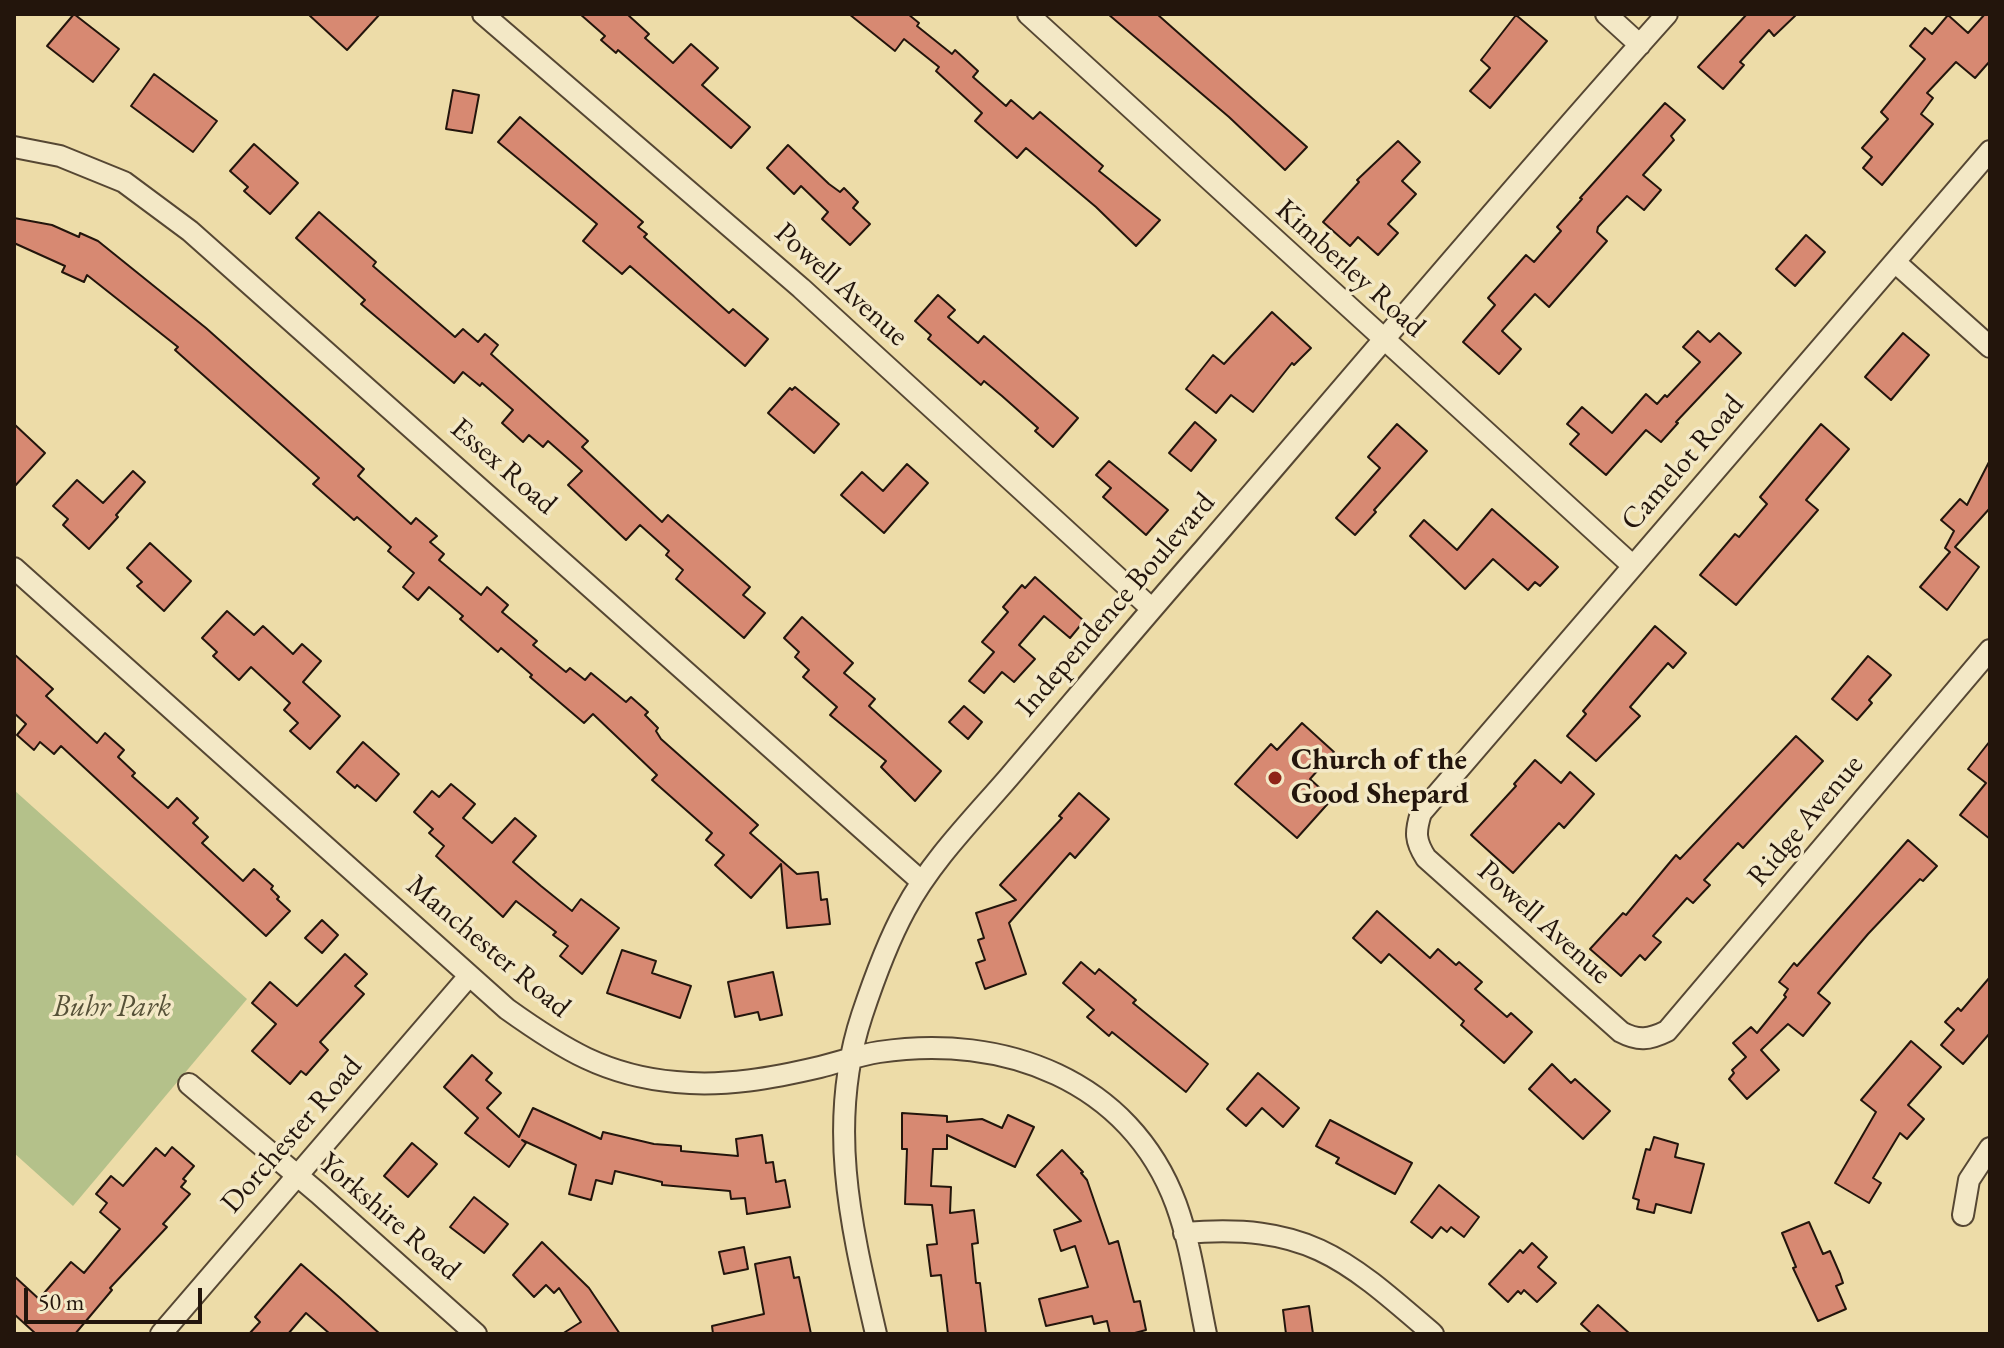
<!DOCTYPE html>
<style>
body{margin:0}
#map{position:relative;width:2004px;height:1348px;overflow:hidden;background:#eddca8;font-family:"EB Garamond",serif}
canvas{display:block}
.frame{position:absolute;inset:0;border:16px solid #23150c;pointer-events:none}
.scale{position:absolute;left:24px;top:1288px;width:178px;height:36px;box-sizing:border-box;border:4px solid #23150c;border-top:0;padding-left:10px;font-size:24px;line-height:28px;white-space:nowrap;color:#23150c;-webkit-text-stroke:6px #f3e8c6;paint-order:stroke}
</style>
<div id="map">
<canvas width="2004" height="1348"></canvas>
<div class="frame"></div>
<div class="scale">50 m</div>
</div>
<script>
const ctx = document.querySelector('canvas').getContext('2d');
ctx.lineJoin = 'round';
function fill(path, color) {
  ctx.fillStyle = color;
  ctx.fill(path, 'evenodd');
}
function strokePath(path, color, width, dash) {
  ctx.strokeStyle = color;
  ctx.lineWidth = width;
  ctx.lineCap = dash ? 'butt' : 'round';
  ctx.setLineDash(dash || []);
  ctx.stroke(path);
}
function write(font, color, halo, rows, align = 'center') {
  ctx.font = font + ' "EB Garamond",serif';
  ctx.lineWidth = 7;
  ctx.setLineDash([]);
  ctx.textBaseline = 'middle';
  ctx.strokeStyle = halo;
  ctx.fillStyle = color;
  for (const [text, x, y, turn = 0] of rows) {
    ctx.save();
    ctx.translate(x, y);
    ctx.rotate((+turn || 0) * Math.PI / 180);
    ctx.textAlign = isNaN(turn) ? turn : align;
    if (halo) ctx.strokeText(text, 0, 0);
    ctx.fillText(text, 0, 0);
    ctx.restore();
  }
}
fill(new Path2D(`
 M14 790 247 999 73 1206 14 1153Z`), '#b4c18a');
const building = new Path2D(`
 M74 14 119 49 93 82 47 46Z
 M308 14H380L347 50Z
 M580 14H627L649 34 645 38 673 63 691 44 718 68 702 85 750 127 731 148 618 50 616 53 601 40 605 36Z
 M849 14H908L919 23 917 26 952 54 955 50 978 71 973 77 1006 106 1011 100 1033 119 1040 112 1103 166 1099 171 1160 220 1136 246 1096 207 1026 148 1017 158 975 121 982 113 936 71 939 67 904 39 895 51Z
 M1108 14H1157L1307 147 1285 170 1229 117Z
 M1747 14H1797L1774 36 1769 30 1740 62 1744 65 1723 89 1698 67Z
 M1985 14H1990V61L1975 78 1956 62 1927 93 1933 98 1921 114 1933 124 1882 185 1863 168 1872 157 1862 148 1888 119 1881 112 1925 59 1910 46 1925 28 1932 34 1948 15 1968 33Z
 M1516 15 1547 41 1490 108 1470 91 1490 68 1481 60Z
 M154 74 217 121 193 152 131 106Z
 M453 90 479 95 472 133 446 129Z
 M1665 103 1685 120 1671 136 1674 140 1643 175 1661 190 1644 210 1627 196 1598 227 1597 232 1607 241 1549 307 1535 294 1502 331 1521 349 1499 374 1463 342 1495 305 1488 298 1526 255 1534 262 1561 231 1557 227 1582 199 1580 198Z
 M520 117 643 222 638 227 647 234 644 237 729 313 733 309 768 339 745 366 630 266 622 274 583 241 597 224 498 142Z
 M1398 141 1420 162 1402 181 1416 194 1388 224 1398 233 1378 255 1358 237 1350 246 1323 222 1359 182 1357 180Z
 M254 144 298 183 270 214 244 191 248 187 230 171Z
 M788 145 829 184 840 192 844 188 858 202 853 208 870 224 850 245 822 219 828 212 801 186 794 194 767 168Z
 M319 212 376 262 373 266 455 337 463 329 478 342 485 334 498 345 491 354 588 441 582 447 662 522 668 515 750 587 743 595 765 613 744 638 676 579 683 570 666 555 669 551 640 525 626 540 568 485 582 471 548 441 543 447 529 435 523 442 502 423 513 410 482 383 480 386 463 372 454 383 361 304 365 300 296 238Z
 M14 218 52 225 79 237 80 233 98 241 206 328 364 469 358 476 411 524 416 518 437 536 430 542 444 554 439 560 481 595 487 587 508 605 502 612 537 641 533 645 566 672 570 668 585 680 591 673 626 702 631 697 648 712 645 715 658 728 656 731 661 739 758 825 750 833 797 874 818 872 821 900 827 899 830 924 787 928 781 864 751 898 715 865 724 855 706 840 712 833 652 780 657 775 593 714 584 723 530 677 532 675 501 648 498 652 460 619 463 616 429 587 418 600 403 587 414 573 388 551 391 547 357 517 354 520 313 484 319 478 175 350 178 347 87 275 84 282 62 272 65 266 14 243Z
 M1806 235 1825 252 1795 286 1776 269Z
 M938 295 955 310 948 317 978 343 984 336 1078 418 1053 447 1035 431 1038 428 1002 396 984 381 981 385 928 339 931 335 915 321Z
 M1272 312 1311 348 1294 365 1292 363 1253 412 1231 395 1216 413 1186 389 1213 355 1224 364Z
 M1698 331 1710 342 1719 333 1741 353 1676 422 1678 423 1661 442 1646 430 1606 475 1570 444 1579 434 1567 424 1582 407 1612 433 1646 394 1657 404 1665 395 1667 397 1700 362 1683 347Z
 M1903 333 1929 355 1891 400 1865 377Z
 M795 387 839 424 814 453 768 413 790 388 792 390Z
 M1195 422 1216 440 1191 471 1169 453Z
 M14 424 45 453 14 487Z
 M1397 424 1427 451 1374 510 1376 512 1355 535 1336 518 1380 468 1368 457Z
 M1821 424 1849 449 1806 500 1818 510 1736 605 1700 575 1735 534 1739 537 1767 504 1760 497Z
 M1990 460V508L1955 547 1979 567 1947 610 1920 587 1950 552 1945 548 1954 531 1941 520 1960 499 1967 505Z
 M1109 461 1168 510 1146 535 1103 497 1111 488 1096 475Z
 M907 464 928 483 884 533 841 495 862 472 883 491Z
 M133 471 145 482 116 515 118 517 89 549 63 525 68 519 53 506 77 480 103 503Z
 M1492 509 1558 567 1540 586 1535 582 1528 590 1493 559 1465 589 1410 536 1424 520 1457 550Z
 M150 543 191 581 164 611 137 586 142 582 127 568Z
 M1035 577 1084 621 1070 638 1044 616 1019 645 1035 659 1014 682 1002 672 984 693 969 681 994 652 982 642 1008 612 1003 607 1022 585 1025 588Z
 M227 611 254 635 263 626 293 654 302 644 321 661 303 682 340 716 310 749 290 731 298 723 284 710 290 703 251 667 239 680 213 656 217 652 202 638Z
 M802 617 853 663 844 673 875 699 869 706 941 771 915 801 881 767 886 761 830 715 837 707 803 677 809 670 795 657 799 652 784 638Z
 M1655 626 1686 653 1673 668 1668 663 1630 707 1640 716 1596 761 1567 736 1586 714 1583 711Z
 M14 654 53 689 46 696 97 743 105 733 124 750 118 757 135 773 132 776 168 808 177 798 198 818 193 823 208 837 202 843 243 881 254 869 273 886 271 889 279 897 277 899 290 911 266 936 61 746 54 754 40 742 34 750 17 735 26 724 14 713Z
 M1868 656 1891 675 1869 700 1872 703 1857 720 1832 699Z
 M964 706 982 722 968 739 949 722Z
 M1302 723 1334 752 1310 779 1332 799 1297 838 1235 784 1271 744 1277 750Z
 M1796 736 1823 761 1743 848 1738 843 1704 880 1710 885 1693 903 1687 898 1653 936 1661 942 1645 960 1640 955 1621 976 1590 949 1623 913 1626 915 1676 855 1680 859Z
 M1990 741V839L1960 815 1986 783 1968 769Z
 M363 742 399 774 376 801 357 785 355 788 337 772Z
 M1535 760 1561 783 1570 772 1594 794 1564 828 1559 823 1513 873 1471 835 1516 786 1514 784Z
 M451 784 475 804 463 818 492 843 515 818 536 836 513 862 541 886 572 911 581 899 619 928 582 974 560 956 568 946 553 935 556 932 516 901 503 917 436 856 444 846 429 833 433 829 414 812 432 791 439 797Z
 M1079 793 1109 819 1075 858 1070 853 1009 923 1026 974 985 989 976 963 985 960 978 940 984 938 976 913 1016 900 1000 885 1062 818 1059 816Z
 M1908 840 1937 866 1923 881 1920 879 1868 934 1818 993 1830 1003 1803 1036 1788 1024 1761 1050 1779 1070 1747 1099 1729 1079 1734 1073 1732 1070 1746 1057 1733 1043 1751 1027 1757 1033 1786 997 1784 995 1788 989 1779 982 1794 963 1797 966Z
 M1377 911 1430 958 1438 949 1456 965 1459 962 1482 982 1475 989 1507 1017 1511 1013 1532 1032 1504 1063 1461 1025 1464 1021 1389 954 1381 963 1353 938Z
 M322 920 338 935 322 953 305 938Z
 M622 950 656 961 652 973 691 986 680 1018 607 993Z
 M345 954 367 974 355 986 364 994 320 1042 328 1050 306 1075 301 1071 290 1084 252 1051 276 1024 252 1003 270 982 297 1006Z
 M1081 962 1095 974 1099 969 1136 1000 1133 1003 1208 1064 1186 1092 1112 1032 1109 1036 1087 1017 1094 1010 1063 983Z
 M773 972 782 1015 760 1020 758 1012 735 1017 728 982Z
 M1990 977V1033L1963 1064 1941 1045 1954 1030 1945 1022 1958 1008 1961 1011Z
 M1911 1041 1941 1067 1908 1105 1924 1119 1907 1139 1900 1133 1873 1178 1881 1183 1869 1203 1835 1183 1876 1112 1861 1100Z
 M472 1055 492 1073 486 1080 501 1093 487 1108 519 1137 533 1108 601 1139 603 1132 654 1144 681 1146V1151L738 1156 736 1139 762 1135 766 1163 773 1162 776 1182 785 1180 790 1207 747 1214 745 1198 731 1199 730 1191 662 1185V1182L615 1171 612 1184 596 1180 591 1200 569 1194 576 1165 522 1140 526 1143 509 1167 465 1133 478 1118 444 1087Z
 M1552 1064 1571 1083 1575 1079 1610 1111 1583 1139 1529 1089Z
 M1258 1073 1299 1108 1283 1127 1262 1108 1246 1126 1227 1109Z
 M902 1113 947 1116V1122L982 1119 1002 1128 1008 1115 1034 1127 1015 1167 947 1135V1149H933L931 1186 951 1187 950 1213 974 1210 978 1243 972 1244 976 1283H980L986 1334H948L941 1275 931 1276 927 1245 937 1244 932 1205 905 1204 907 1149H902Z
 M1330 1120 1412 1163 1395 1194 1336 1163 1339 1158 1316 1146Z
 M1654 1137 1678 1144 1675 1157 1704 1164 1691 1213 1656 1204 1654 1213 1637 1209 1639 1200 1633 1198 1646 1149 1650 1150Z
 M412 1143 437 1164 408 1197 384 1176Z
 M172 1147 194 1166 183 1179 186 1181 181 1187 190 1194 163 1224 167 1227 110 1288 112 1290 75 1334H36L14 1314V1276L39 1299 71 1262 84 1273 120 1229 100 1212 107 1203 96 1194 111 1176 123 1186 156 1148 165 1156Z
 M1062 1150 1083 1172 1081 1173 1087 1180 1109 1244 1118 1241 1134 1302 1140 1301 1146 1330 1131 1334H1110L1107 1321 1094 1324 1092 1316 1046 1326 1039 1299 1088 1287 1075 1246 1061 1251 1054 1230 1081 1221 1037 1175Z
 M1439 1185 1479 1217 1464 1237 1451 1227 1447 1232 1441 1227 1432 1238 1411 1222Z
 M474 1197 508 1224 484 1253 450 1227Z
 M1809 1222 1823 1254 1830 1251 1840 1274 1843 1283 1836 1286 1846 1309 1818 1321 1793 1268 1796 1267 1782 1233Z
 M542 1242 589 1288 620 1334H562L581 1322 559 1288 554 1293 546 1285 534 1297 513 1275Z
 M1532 1243 1547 1257 1538 1267 1556 1283 1537 1302 1524 1290 1521 1294 1518 1291 1508 1302 1489 1284 1520 1250 1523 1253Z
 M744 1247 748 1269 724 1274 719 1252Z
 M790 1257 794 1278 799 1277 811 1334H713L712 1326 764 1314 755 1264Z
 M301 1264 339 1297 380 1334H330L306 1313 288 1334H249L260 1322 255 1317Z
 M1598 1305 1630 1334H1592L1581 1324Z
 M1309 1306 1313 1334H1286L1283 1310Z`);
fill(building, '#d78972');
strokePath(building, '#23150c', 2);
const street = new Path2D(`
 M483 14 801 288 1152 609
 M1028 14 1633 566
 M1606 14 1640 45
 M14 147 60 156 124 182 190 231 922 882
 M1990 151 1421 813C1415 832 1415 841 1426 858L1621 1032C1638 1041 1649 1040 1667 1031L1990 650
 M1895 262 1990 347
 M14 568 507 1009C563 1049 606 1076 676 1082 725 1087 773 1078 820 1067 840 1062 859 1055 879 1052 1003 1033 1130 1080 1176 1204 1191 1245 1197 1291 1206 1334
 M189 1084 318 1193 476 1334
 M1963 1215 1969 1180 1990 1148
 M1184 1233C1307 1223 1344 1257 1433 1334
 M161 1334 469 976
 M876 1334C851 1226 826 1124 862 1015 874 979 887 943 905 910 931 861 974 818 1010 776 1075 700 1139 623 1205 548 1359 370 1510 189 1667 14`);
strokePath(street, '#564733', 24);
strokePath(street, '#f3e8c6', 20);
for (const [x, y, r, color] of [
 [1275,778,8,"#8f2418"]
]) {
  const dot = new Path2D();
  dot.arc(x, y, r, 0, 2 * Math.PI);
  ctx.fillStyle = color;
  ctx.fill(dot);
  strokePath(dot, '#f3e8c6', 3);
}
write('30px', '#23150c', '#f3e8c6', [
 ["Kimberley Road",1350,269,42],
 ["Powell Avenue",841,285,42],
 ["Camelot Road",1683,463,-49],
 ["Essex Road",503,467,41],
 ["Independence Boulevard",1116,605,-49],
 ["Ridge Avenue",1806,821,-50],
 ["Powell Avenue",1544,923,42],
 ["Manchester Road",488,947,40],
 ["Dorchester Road",292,1135,-49],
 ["Yorkshire Road",389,1217,41]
]);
write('bold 30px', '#23150c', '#f3e8c6', [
 ["Church of the",1291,761],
 ["Good Shepard",1291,795]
], 'left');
write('italic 30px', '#565138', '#f3e8c6', [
 ["Buhr Park",112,1008]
]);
</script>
